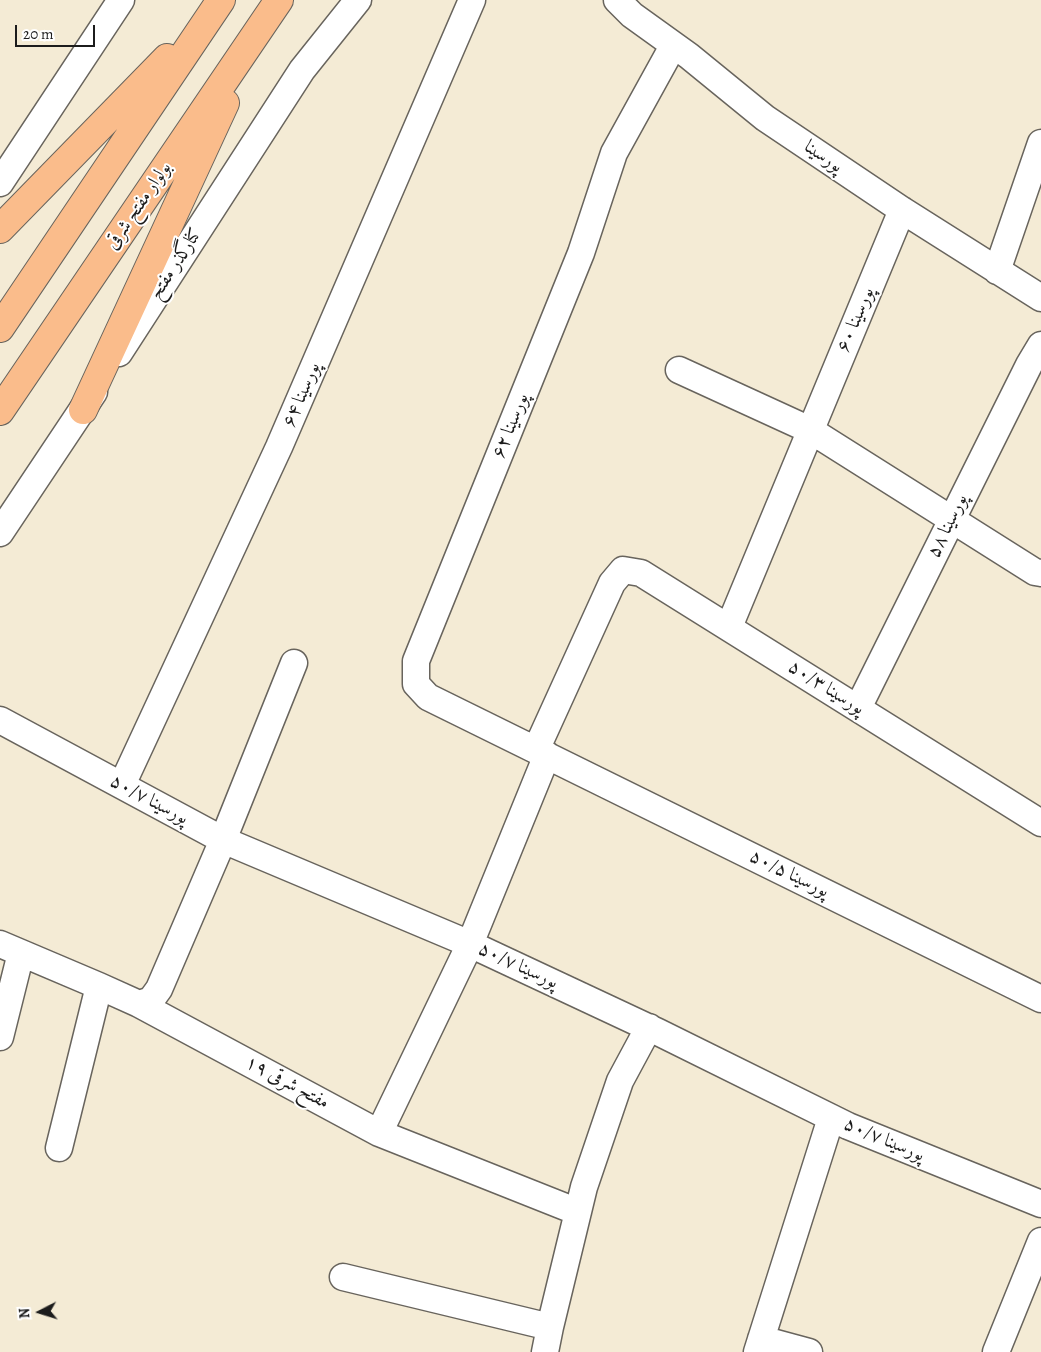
<!DOCTYPE html>
<meta charset="utf-8">
<style>
body{margin:0}
#map{position:relative;width:1041px;height:1352px;overflow:hidden;background:#f4ebd5;font-family:Alegreya,serif}
canvas{display:block}
.north{position:absolute;left:15px;top:1287px;width:50px;height:50px;-webkit-text-stroke:4px #fff;paint-order:stroke;rotate:265deg;font-size:14px;font-weight:700;line-height:20px;text-align:center;color:#1c1c1c}
.north::after{content:'';display:block;margin:auto;width:18px;height:22px;background:#1c1c1c;clip-path:polygon(50% 0,100% 100%,50% 72%,0 100%)}
.scale{position:absolute;left:15px;top:25px;width:80px;height:22px;box-sizing:border-box;border:2px solid #1c1c1c;border-top:0;padding-left:6px;font-size:15px;line-height:18px;white-space:nowrap;color:#1c1c1c;-webkit-text-stroke:4px #fff;paint-order:stroke}
</style>
<div id="map">
<canvas width="1041" height="1352"></canvas>
<div class="north">N</div>
<div class="scale">20 m</div>
</div>
<script>
const ctx = document.querySelector('canvas').getContext('2d');
ctx.lineJoin = 'round';
function strokePath(path, color, width, dash) {
  ctx.strokeStyle = color;
  ctx.lineWidth = width;
  ctx.lineCap = dash ? 'butt' : 'round';
  ctx.setLineDash(dash || []);
  ctx.stroke(path);
}
function write(font, color, halo, rows, align = 'center') {
  ctx.font = font + ' Alegreya,Amiri,serif';
  ctx.lineWidth = 4;
  ctx.setLineDash([]);
  ctx.textBaseline = 'middle';
  ctx.strokeStyle = halo;
  ctx.fillStyle = color;
  for (const [text, x, y, turn = 0] of rows) {
    ctx.save();
    ctx.translate(x, y);
    ctx.rotate((+turn || 0) * Math.PI / 180);
    ctx.textAlign = isNaN(turn) ? turn : align;
    if (halo) ctx.strokeText(text, 0, 0);
    ctx.fillText(text, 0, 0);
    ctx.restore();
  }
}
const minor = new Path2D(`
 M617 0 632 15 689 56 765 118 902 210 1041 298
 M673 46 614 153 581 253 416 661V684L428 697 1041 999
 M0 183 121 0
 M997 271 1041 143
 M119 353 302 70 358 0
 M679 370 810 430 1035 572 1041 573
 M0 533 94 392
 M729 627 902 210
 M858 708 1029 365 1041 345
 M0 720 223 840 470 944 658 1032 848 1126 1041 1204
 M536 750 612 583 623 570 641 573 1041 823
 M122 785 279 447 472 0
 M0 944 99 986 139 1004 379 1133 578 1212
 M139 1004 151 1000 159 989 223 840 294 663
 M0 1037 21 953
 M379 1133 470 944 547 755
 M59 1148 99 986
 M343 1277 550 1327 584 1187 620 1081 649 1027
 M761 1339 809 1352
 M545 1352 550 1327
 M757 1352 831 1118
 M996 1352 1041 1241`);
const major = new Path2D(`
 M0 229 167 58
 M0 328 221 0
 M83 410 225 103
 M0 411 279 0`);
strokePath(minor, '#68645d', 29);
strokePath(major, '#68645d', 30);
strokePath(minor, '#fff', 26);
strokePath(major, '#fabc8b', 28);
write('19px', '#1c1c1c', '#fff', [
 ["پورسینا",823,157,34],
 ["بولوار مفتح شرقی",139,206,-56],
 ["کنارگذر مفتح",176,264,-57],
 ["پورسینا ۶۰",856,320,-67],
 ["پورسینا ۶۴",302,395,-67],
 ["پورسینا ۶۲",511,426,-68],
 ["پورسینا ۵۸",948,526,-64],
 ["پورسینا ۵۰/۳",826,688,32],
 ["پورسینا ۵۰/۷",149,800,28],
 ["پورسینا ۵۰/۵",789,874,26],
 ["پورسینا ۵۰/۷",518,966,25],
 ["مفتح شرقی ۱۹",287,1083,28],
 ["پورسینا ۵۰/۷",884,1140,23]
]);
</script>
